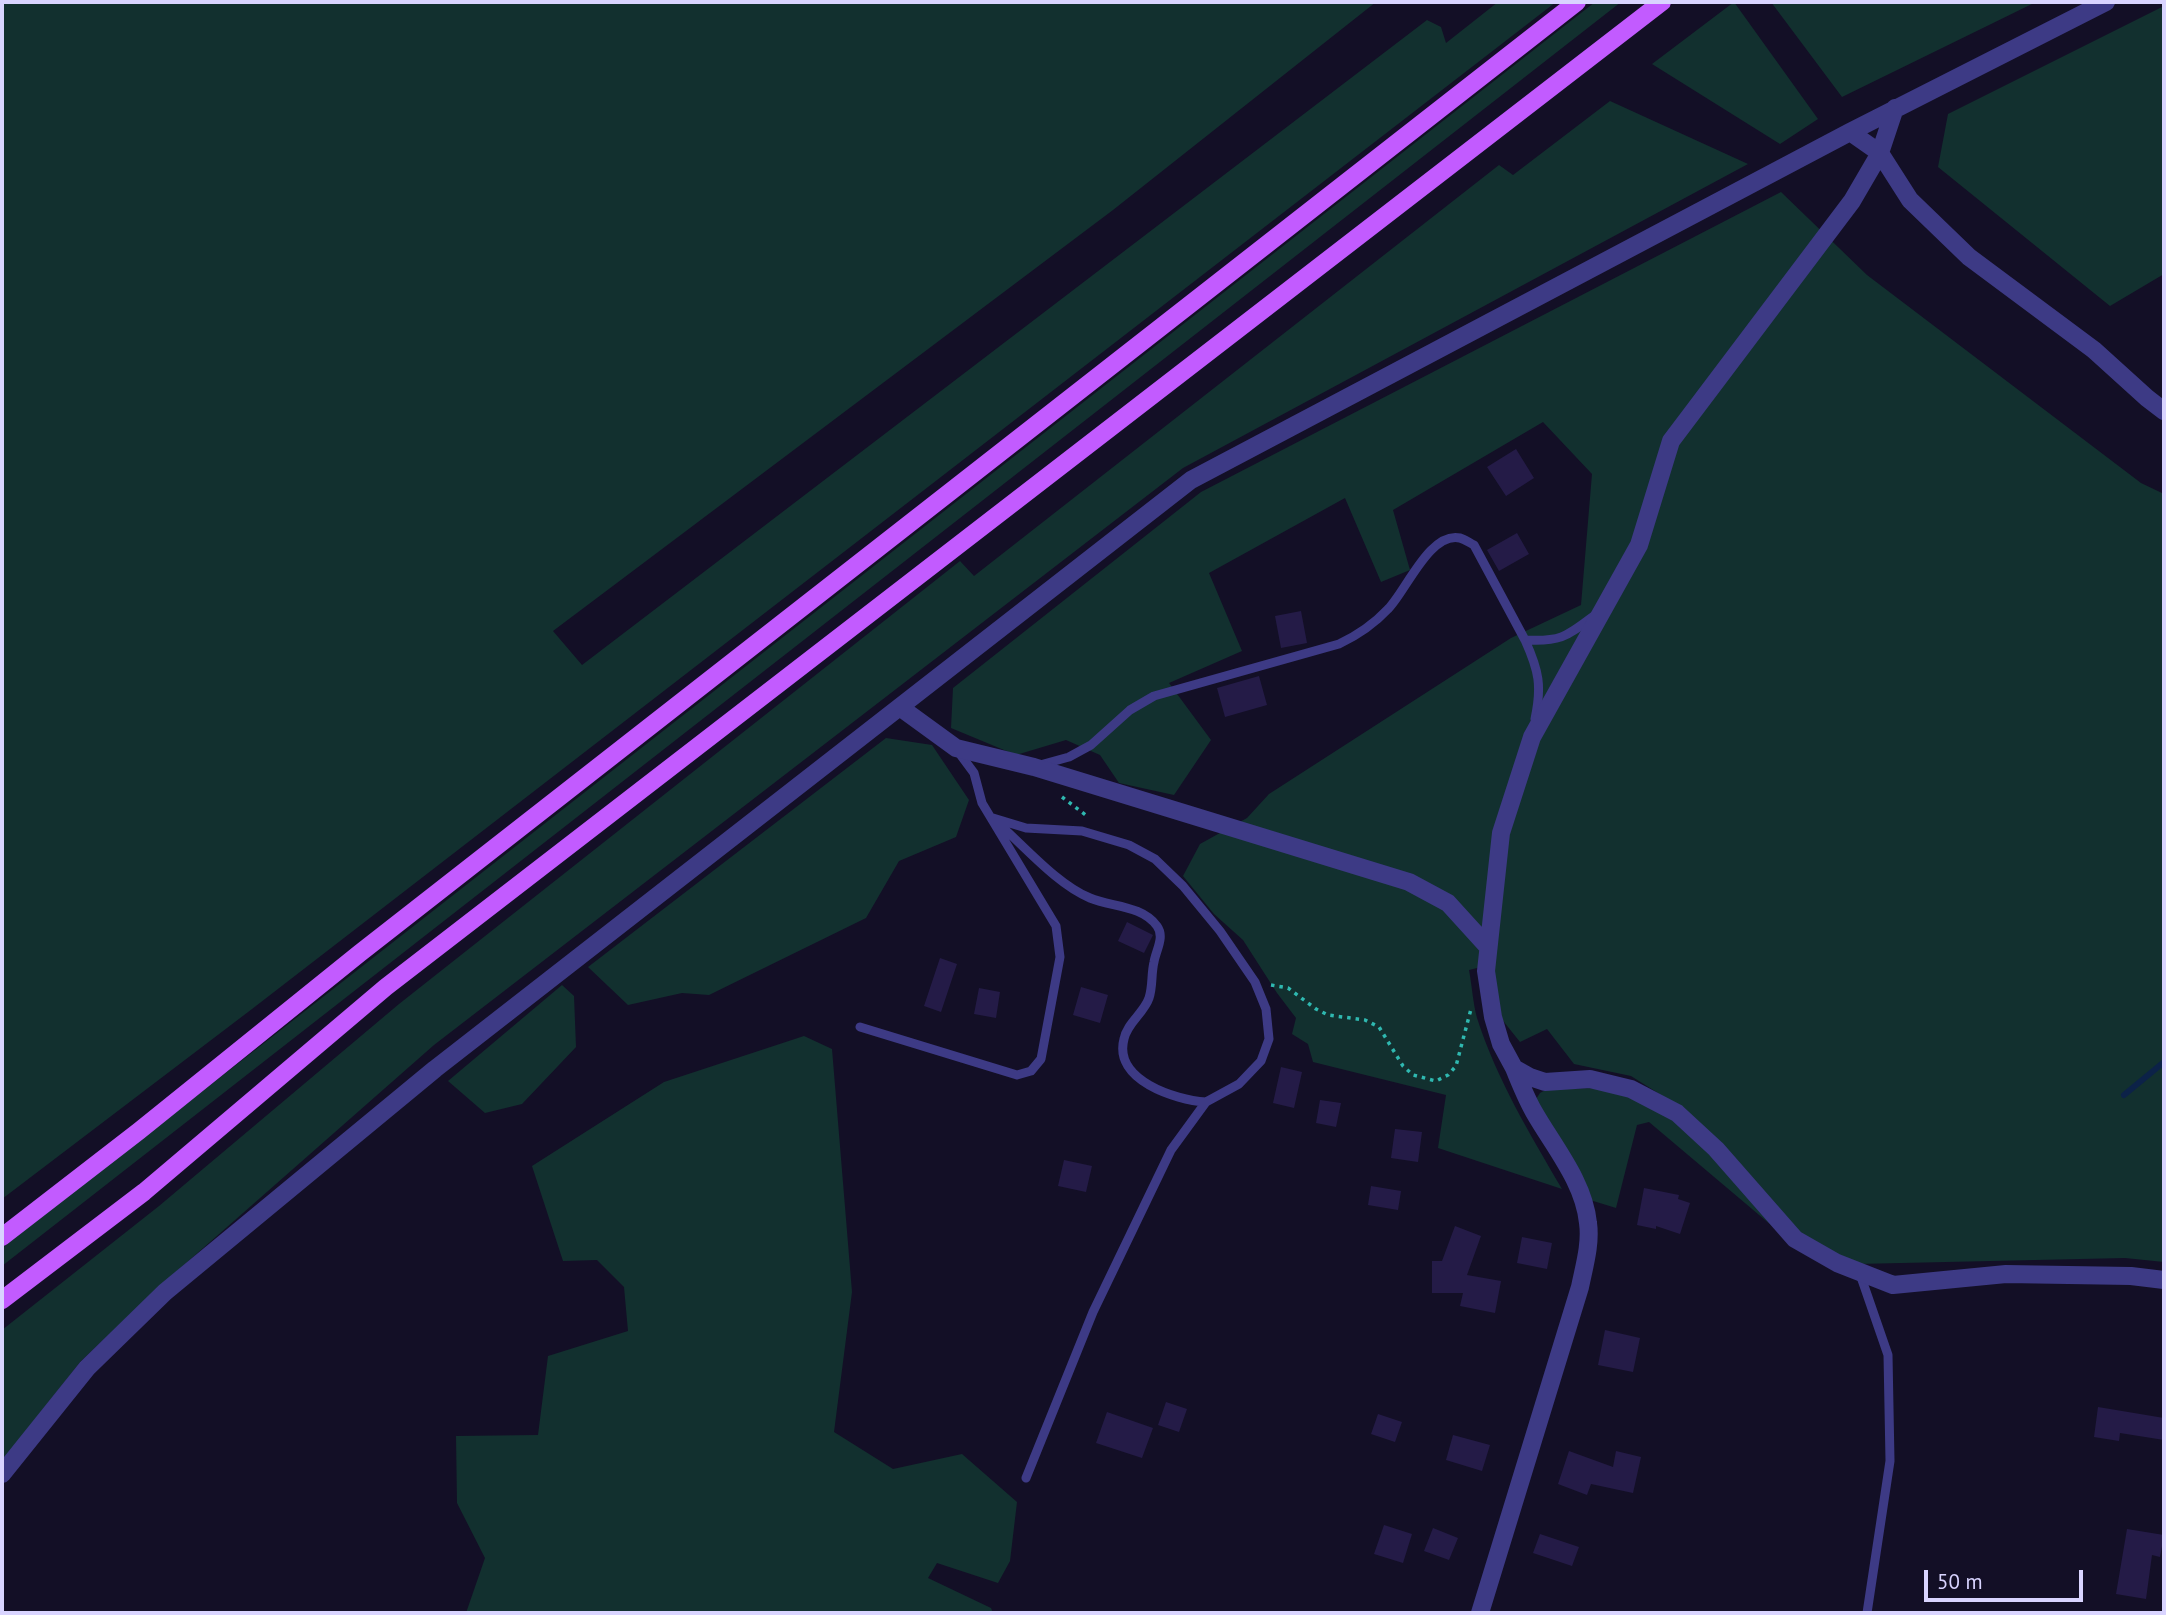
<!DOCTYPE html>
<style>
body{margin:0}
#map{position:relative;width:2166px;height:1615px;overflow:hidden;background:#130f26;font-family:"PT Sans",sans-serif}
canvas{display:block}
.frame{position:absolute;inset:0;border:4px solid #d9d4ff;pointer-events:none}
.scale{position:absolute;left:1924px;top:1570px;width:159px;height:32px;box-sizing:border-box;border:4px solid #d9d4ff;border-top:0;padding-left:9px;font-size:21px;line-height:24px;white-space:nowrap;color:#d9d4ff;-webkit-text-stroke:5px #130f26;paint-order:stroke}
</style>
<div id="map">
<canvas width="2166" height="1615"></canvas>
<div class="frame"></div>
<div class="scale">50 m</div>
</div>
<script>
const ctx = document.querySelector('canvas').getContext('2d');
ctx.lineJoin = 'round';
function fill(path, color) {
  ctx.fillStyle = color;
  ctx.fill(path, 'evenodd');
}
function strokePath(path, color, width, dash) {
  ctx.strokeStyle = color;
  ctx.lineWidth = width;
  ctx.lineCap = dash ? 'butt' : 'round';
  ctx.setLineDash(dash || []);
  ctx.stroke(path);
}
fill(new Path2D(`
 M2 2H1376L1113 210 553 631 582 665 1427 20 1441 27 1446 43 1498 2H1556L252 1009 2 1199Z
 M1595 2H1621L2 1266V1248Z
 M1734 2 1818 119 1780 144 1652 64Z
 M1771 2H2036L1842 97Z
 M2164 6V274L2110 306 1938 167 1948 114Z
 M1610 101 1748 164 1183 468 434 1045 160 1286 81 1361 2 1461V1330L159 1206 399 1004 960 561 974 576 1499 165 1513 175Z
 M1781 192 1867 275 2141 483 2164 494V1262L2125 1258 1857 1264 1801 1236 1680 1107 1631 1076 1574 1064 1547 1029 1520 1042 1500 1017 1493 964 1469 970C1472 986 1473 1003 1477 1018 1497 1080 1530 1134 1562 1189L1438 1148 1446 1095 1313 1062 1308 1044 1292 1034 1296 1018 1277 993 1243 940 1214 914 1183 876 1200 844 1247 818 1269 794 1511 638 1581 605 1592 474 1543 422 1393 510 1410 570 1381 582 1345 498 1209 573 1242 651 1169 683 1211 740 1174 795 1119 783 1100 755 1066 740 1016 755 951 728 953 688 1201 492Z
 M886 738 932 745 969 800 956 837 899 861 866 918 709 995 682 993 628 1005 588 967Z
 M562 985 574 996 576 1047 522 1104 485 1113 448 1081Z
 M804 1036 832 1049 852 1292 834 1432 893 1469 962 1454 1017 1502 1010 1561 998 1583 937 1563 928 1578 991 1608 993 1613H466L485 1558 457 1503 456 1436 538 1435 548 1356 628 1331 624 1287 597 1260 563 1261 532 1166 664 1082Z
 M1598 1088 1632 1097 1674 1117 1711 1152 1784 1236 1649 1122 1637 1125 1616 1208 1590 1200 1536 1099 1540 1093 1547 1089Z`), '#12302f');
strokePath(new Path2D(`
 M2124 1095 2164 1062`), '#0c2248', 6);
fill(new Path2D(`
 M1516 449 1534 478 1506 496 1487 467Z
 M1517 533 1529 554 1499 571 1487 550Z
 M1301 611 1307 643 1281 648 1275 616Z
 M1259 676 1267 705 1225 717 1217 688Z
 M1127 922 1153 935 1144 953 1118 941Z
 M940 958 957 964 941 1012 924 1006Z
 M1081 987 1108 995 1100 1023 1073 1015Z
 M979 988 1000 992 996 1018 974 1014Z
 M1281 1067 1302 1072 1294 1108 1273 1103Z
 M1320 1100 1341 1103 1336 1127 1316 1123Z
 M1395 1129 1422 1132 1418 1162 1391 1158Z
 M1064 1160 1092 1166 1086 1192 1058 1186Z
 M1371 1186 1401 1191 1398 1210 1368 1205Z
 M1644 1188 1679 1195 1678 1199 1690 1203 1680 1234 1656 1226V1229L1637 1225Z
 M1455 1226 1481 1236 1467 1275 1501 1281 1495 1313 1460 1306 1463 1293H1432V1261H1442Z
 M1522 1237 1552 1243 1547 1269 1517 1263Z
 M1605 1330 1640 1338 1633 1372 1598 1365Z
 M1166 1402 1187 1409 1179 1432 1158 1425Z
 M2098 1407 2164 1418V1440L2120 1433 2119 1441 2094 1437Z
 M1107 1412 1153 1428 1142 1458 1096 1443Z
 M1378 1414 1402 1422 1395 1442 1371 1434Z
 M1453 1435 1490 1445 1482 1471 1446 1460Z
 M1569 1451 1613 1467 1616 1451 1641 1457 1633 1493 1591 1484 1587 1495 1558 1484Z
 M1384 1525 1412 1534 1403 1563 1374 1554Z
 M1433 1528 1458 1538 1449 1560 1424 1551Z
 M2127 1529 2164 1535 2160 1557 2152 1555 2146 1599 2116 1594Z
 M1540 1534 1579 1547 1572 1566 1533 1553Z`), '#241b47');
strokePath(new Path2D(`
 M1062 797 1087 816
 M1271 985 1288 988 1316 1009 1328 1015 1365 1020 1379 1027 1403 1066 1413 1075 1436 1081 1448 1075 1456 1066 1471 1009`), '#2fb8b0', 3.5, [3.5, 5]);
strokePath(new Path2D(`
 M1525 640C1539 671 1542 686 1535 719
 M1040 765 1069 757 1091 745 1130 710 1154 696 1339 644C1358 635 1374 624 1388 609 1406 591 1430 531 1460 538 1464 539 1470 543 1474 545L1525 640C1562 642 1567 636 1595 615
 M993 818 1026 828 1082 831 1129 845 1155 859 1183 886 1220 931 1255 982 1266 1009 1269 1039 1261 1061 1239 1084 1206 1102 1171 1150 1093 1312 1026 1478
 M999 824C1025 847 1058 885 1090 898 1111 907 1142 905 1157 926 1165 937 1156 950 1154 962 1151 974 1153 986 1149 998 1144 1013 1127 1023 1124 1039 1113 1080 1175 1100 1206 1102
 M860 1027 1017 1075 1031 1071 1041 1059 1060 957 1056 926 982 803 974 773 957 750
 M1860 1274 1888 1355 1890 1461 1867 1613`), '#3d3a85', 9);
strokePath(new Path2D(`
 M1895 108 1880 153 1852 201 1671 441 1639 545 1532 737 1501 833 1486 971 1493 1017 1501 1044 1514 1068 1530 1077 1545 1082 1590 1079 1631 1089 1677 1113 1716 1149 1795 1239 1837 1263 1893 1285 2006 1274 2131 1276 2164 1280
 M1850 132 1880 153 1910 200 1969 257 2094 350 2147 398 2164 411
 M901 708 956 748 1034 767 1409 882 1448 903 1488 947
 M2 1474 87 1368 165 1292 435 1069 1191 480 1850 132 2106 2
 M1480 1613 1580 1287C1584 1267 1591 1244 1588 1223 1584 1182 1554 1147 1534 1112 1526 1098 1520 1083 1514 1068`), '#3d3a85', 18);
strokePath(new Path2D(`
 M2 1237 139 1131 360 953 1577 2
 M2 1300 144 1192 386 987 1662 2`), '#c25bff', 18);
</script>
